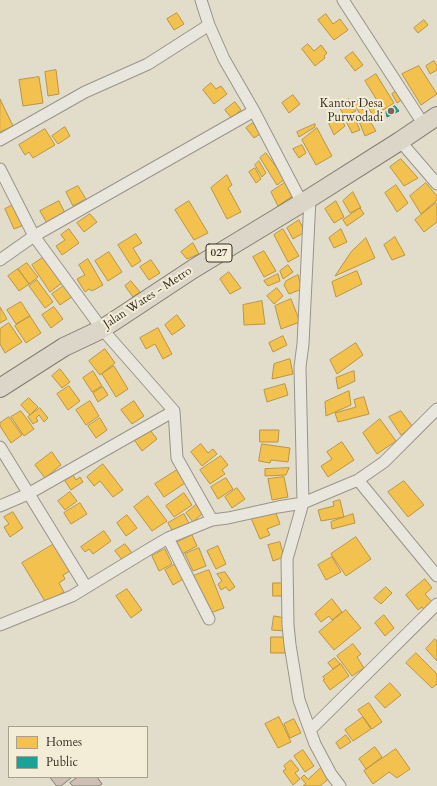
<!DOCTYPE html>
<style>
body{margin:0}
#map{position:relative;width:437px;height:786px;overflow:hidden;background:#e2ddcb;font-family:Cardo,serif}
canvas{display:block}
.legend{position:absolute;left:8px;top:726px;width:140px;height:52px;box-sizing:border-box;background:#f3edd7;border:1px solid #a8a08f;margin:0;padding:5px 7px;list-style:none;font-size:12px;color:#372d24}
.legend li{display:flex;align-items:center;gap:8px;height:20px}
.legend b{width:20px;border:1px solid #a8a08f}
</style>
<div id="map">
<canvas width="437" height="786"></canvas>
<ul class="legend">
<li><b style="height:11px;background:#f2c14e"></b>Homes</li>
<li><b style="height:11px;background:#17a398"></b>Public</li>
</ul>
</div>
<script>
const ctx = document.querySelector('canvas').getContext('2d');
ctx.lineJoin = 'round';
function fill(path, color) {
  ctx.fillStyle = color;
  ctx.fill(path, 'evenodd');
}
function strokePath(path, color, width, dash) {
  ctx.strokeStyle = color;
  ctx.lineWidth = width;
  ctx.lineCap = dash ? 'butt' : 'round';
  ctx.setLineDash(dash || []);
  ctx.stroke(path);
}
function write(font, color, halo, rows, align = 'center') {
  ctx.font = font + ' Cardo,serif';
  ctx.lineWidth = 4;
  ctx.setLineDash([]);
  ctx.textBaseline = 'middle';
  ctx.strokeStyle = halo;
  ctx.fillStyle = color;
  for (const [text, x, y, turn = 0] of rows) {
    ctx.save();
    ctx.translate(x, y);
    ctx.rotate((+turn || 0) * Math.PI / 180);
    ctx.textAlign = isNaN(turn) ? turn : align;
    if (halo) ctx.strokeText(text, 0, 0);
    ctx.fillText(text, 0, 0);
    ctx.restore();
  }
}
const homes = new Path2D(`
 M177 13 184 24 174 30 167 19Z
 M326 14 333 24 340 19 348 30 334 40 318 20Z
 M424 20 428 25 418 33 414 28Z
 M308 44 314 51 321 45 327 53 324 56 325 58 315 66 302 49Z
 M353 52 363 65 355 71 345 58Z
 M434 61 437 66V70L430 74 426 66Z
 M419 66 437 94 421 105 402 74Z
 M56 70 59 94 48 96 45 72Z
 M376 74 394 103 383 110 365 81Z
 M39 77 43 103 23 106 19 80Z
 M211 83 216 89 221 86 227 94 214 104 203 90Z
 M398 90 403 99 397 103 392 94Z
 M293 95 300 104 289 113 282 103Z
 M0 99 13 126 0 132Z
 M349 99 356 111 345 116 338 106Z
 M357 100 376 131 365 136 358 119 362 117 354 104Z
 M235 102 241 110 237 113 239 115 233 120 225 110Z
 M374 102 380 112 374 116 367 107Z
 M340 116 345 126 334 135 329 124Z
 M354 117 360 130 352 133 346 121Z
 M253 123 260 134 254 138 246 128Z
 M315 124V127L299 137 297 132Z
 M65 127 70 136 58 144 52 136Z
 M317 128 332 156 316 165 302 140Z
 M45 129 55 145 33 158 29 152 25 155 19 145Z
 M302 145 306 153 299 158 293 149Z
 M266 153 285 179 277 185 260 158Z
 M401 159 418 178 404 186 390 167Z
 M259 161 266 173 262 177 255 165Z
 M255 168 261 179 256 183 249 172Z
 M227 175 232 185 228 188 241 212 227 219 211 188Z
 M292 178 300 191 278 206 271 192Z
 M426 183 437 196V200L421 214 410 196Z
 M396 185 408 203 397 212 385 193Z
 M78 186 86 199 73 206 66 192Z
 M353 192 361 208H360L350 213 343 201Z
 M59 201 66 215 48 225 40 211Z
 M189 201 208 233 194 240 175 210Z
 M336 201 344 217 334 223 325 209Z
 M436 203 437 205V222L424 232 415 220Z
 M15 204 24 225 14 229 5 209Z
 M360 208 364 214 347 226 343 220Z
 M90 214 97 222 84 232 77 223Z
 M299 220 305 232 293 239 287 228Z
 M69 229 79 243 62 255 56 246 65 240 61 235Z
 M283 229 299 256 288 262 274 235Z
 M341 229 347 242 334 248 329 238Z
 M136 234 142 243 133 248 141 261 132 267 118 245Z
 M395 237 405 255 392 260 384 245Z
 M366 238 375 258 335 276 351 252Z
 M193 243 199 254 187 259 181 252Z
 M264 251 276 271 264 277 253 257Z
 M109 252 122 272 108 281 95 261Z
 M44 257 62 283 50 292 32 265Z
 M88 259 103 285 92 291 89 289 85 292 77 279 85 275 79 265Z
 M151 260 160 273 149 280 140 267Z
 M27 263 38 277 29 284 18 269Z
 M288 265 293 272 283 279 280 271Z
 M18 269 29 284 19 291 8 276Z
 M357 271 362 284 336 297 332 282Z
 M229 272 241 288 230 294 220 279Z
 M278 274 280 281 268 286 264 281Z
 M298 275 302 289 289 294 284 285 286 281Z
 M37 280 53 302 45 308 29 286Z
 M131 281 140 292 133 297 125 286Z
 M65 285 73 296 60 305 52 294Z
 M277 288 283 296 274 304 267 296Z
 M291 299 300 322 281 329 275 306Z
 M262 301 265 324 244 325 243 305Z
 M21 302 30 316 16 324 7 310Z
 M0 307 7 319 0 323Z
 M54 307 63 319 51 328 42 315Z
 M177 315 185 326 172 335 165 325Z
 M30 316 41 333 26 343 15 326Z
 M9 323 22 342 5 353 0 344V329Z
 M158 328 172 354 163 359 155 344 146 349 140 338Z
 M283 336 287 345 273 352 269 343Z
 M356 343 363 355 337 374 330 360Z
 M105 349 115 363 100 375 89 361Z
 M290 359 293 374 272 379 274 364Z
 M114 366 128 389 116 397 102 374Z
 M60 369 70 382 62 388 52 376Z
 M93 371 102 386 92 392 83 378Z
 M354 371 355 381 338 389 336 378Z
 M285 384 288 395 267 402 264 390Z
 M69 386 80 401 68 410 57 394Z
 M103 387 108 395 98 402 93 393Z
 M349 391 351 405 326 416 325 402Z
 M364 397 369 414 338 422 335 413 356 407 354 400Z
 M29 398 38 407 30 415 21 405Z
 M90 401 99 416 86 425 76 410Z
 M134 401 144 416 132 424 121 410Z
 M40 408 48 418 44 422 39 415 36 418 38 421 33 424 28 417Z
 M21 411 34 429 24 436 11 417Z
 M401 411 413 427 401 435 389 417Z
 M9 417 22 435 11 443 0 426V423Z
 M100 418 107 430 96 438 88 426Z
 M380 419 396 441 377 454 363 433Z
 M150 430 157 439 142 451 135 441Z
 M260 430H279L278 442H260Z
 M342 442 354 460 328 477 321 466 332 459 327 452Z
 M201 444 208 453 213 449 217 454 202 466 191 452Z
 M262 444 290 448 288 462 271 460 270 463 259 461Z
 M52 452 61 465 45 478 35 465Z
 M221 456 228 465 222 470 225 474 210 484 200 470Z
 M103 464 123 490 113 497 100 481 94 486 87 477Z
 M289 468 286 475 265 476V469Z
 M177 470 185 483 164 497 155 484Z
 M73 475 76 480 80 477 83 482 71 490 65 481Z
 M284 477 288 497 272 500 268 479Z
 M226 478 233 489 218 499 211 487Z
 M404 481 424 505 408 517 388 492Z
 M237 488 245 499 232 508 225 497Z
 M70 492 77 501 65 510 58 501Z
 M184 493 192 505 174 517 166 506Z
 M148 496 167 521 152 531 134 507Z
 M340 500 344 517 321 521 318 510 334 506 333 502Z
 M80 503 87 514 71 524 64 513Z
 M196 505 203 513 193 522 186 513Z
 M274 508 280 524 267 529 270 535 260 539 251 518Z
 M13 512 23 528 10 537 4 527 9 524 4 517Z
 M184 514 190 525 174 534 168 523Z
 M353 514 355 523 332 529 331 522Z
 M127 515 137 528 126 536 117 523Z
 M104 531 111 541 93 554 89 549 85 552 81 547Z
 M192 535 197 546 182 554 176 543Z
 M356 537 371 559 346 576 331 554Z
 M280 542 284 557 273 561 268 545Z
 M54 544 70 571 63 575 65 579 59 583 64 592 46 603 22 563Z
 M125 544 133 554 123 561 115 551Z
 M218 546 226 564 216 569 207 551Z
 M199 548 206 566 193 571 185 554Z
 M165 549 172 564 159 571 152 556Z
 M332 557 341 572 326 580 318 565Z
 M179 562 187 577 173 585 165 570Z
 M209 570 224 608 208 614 193 576Z
 M225 572 235 587 229 591 226 587 221 590 218 584 222 581 217 574Z
 M425 579 432 588 425 594 433 603 424 610 422 607 418 610 406 595Z
 M273 583H284V596H273Z
 M386 587 392 593 381 604 374 598Z
 M127 589 142 610 131 618 116 596Z
 M332 599 342 612 332 620 329 616 321 622 315 614Z
 M346 610 361 628 334 650 319 632Z
 M384 615 394 628 385 636 375 623Z
 M274 616 286 618 285 631 272 630Z
 M271 637H286L285 653H271Z
 M435 639 437 641V661L426 649Z
 M353 644 361 654 357 657 364 668 352 676 337 656Z
 M416 653 437 674V684L432 688 406 663Z
 M335 658 340 664 333 669 328 663Z
 M341 664 349 676 330 690 323 680 325 679 323 677Z
 M390 683 401 695 385 708 375 697Z
 M369 703 382 722 372 729 358 710Z
 M279 717 291 742 278 748 265 724Z
 M363 717 371 729 353 741 345 730Z
 M294 719 301 733 290 738 284 724Z
 M346 735 351 742 340 749 336 743Z
 M375 747 382 757 366 769 359 759Z
 M396 749 410 769 397 778 389 772 373 784 364 771Z
 M303 750 314 766 305 772 294 756Z
 M291 760 299 770 295 773 300 779 293 785 283 771 286 769 284 766Z
 M322 767 331 777 320 786H303L306 784 301 778 304 775 308 779Z`);
fill(homes, '#f2c14e');
strokePath(homes, '#ba9541', 1);
const public = new Path2D(`
 M395 106 399 111 387 117 386 112Z`);
fill(public, '#17a398');
strokePath(public, '#218075', 1);
const building = new Path2D(`
 M50 777H70L71 778 61 786H57Z
 M78 777H97L102 784 99 786H73L70 783Z`);
fill(building, '#cdbfb1');
strokePath(building, '#817c72', 1);
const minor = new Path2D(`
 M201 0 209 25 224 59 254 111 302 203
 M343 0 424 125
 M0 140 85 92 148 64 209 25
 M400 141 437 184
 M0 169 34 236 102 329 174 411 177 458 212 520
 M310 198 303 344 300 367 303 503 287 559 288 625 290 645 299 700 315 744 331 774 340 786
 M0 260 34 236 254 111
 M0 447 86 587
 M358 480 437 576
 M0 506 28 494 174 411
 M168 538 209 619
 M0 625 72 596 151 548 168 538 212 520 228 518 278 507 303 503 358 480 384 462 437 409
 M310 730 437 604`);
const primary = new Path2D(`
 M0 388 64 347 102 329 193 269 310 198 400 141 437 116`);
strokePath(minor, '#989489', 13);
strokePath(primary, '#817c72', 20);
strokePath(minor, '#e9e6dd', 11);
strokePath(primary, '#dcd6c8', 18);
for (const [x, y, r, color] of [
 [391,111,4,"#736b5e"]
]) {
  const dot = new Path2D();
  dot.arc(x, y, r, 0, 2 * Math.PI);
  ctx.fillStyle = color;
  ctx.fill(dot);
  strokePath(dot, '#f3edd7', 1.5);
}
for (const [x, y, w] of [
 [219,253,26]
]) {
  const box = new Path2D();
  box.roundRect(x - w / 2, y - 9, w, 18, 3);
  ctx.fillStyle = '#f3edd7';
  ctx.fill(box);
  strokePath(box, '#372d24', 1);
}
write('bold 11px', '#372d24', null, [
 ["027",219,253]
]);
write('12px', '#372d24', '#f3edd7', [
 ["Kantor Desa",383,104],
 ["Purwodadi",383,118]
], 'right');
write('12px', '#372d24', '#f3edd7', [
 ["Jalan Wates - Metro",148,298,-33]
]);
</script>
